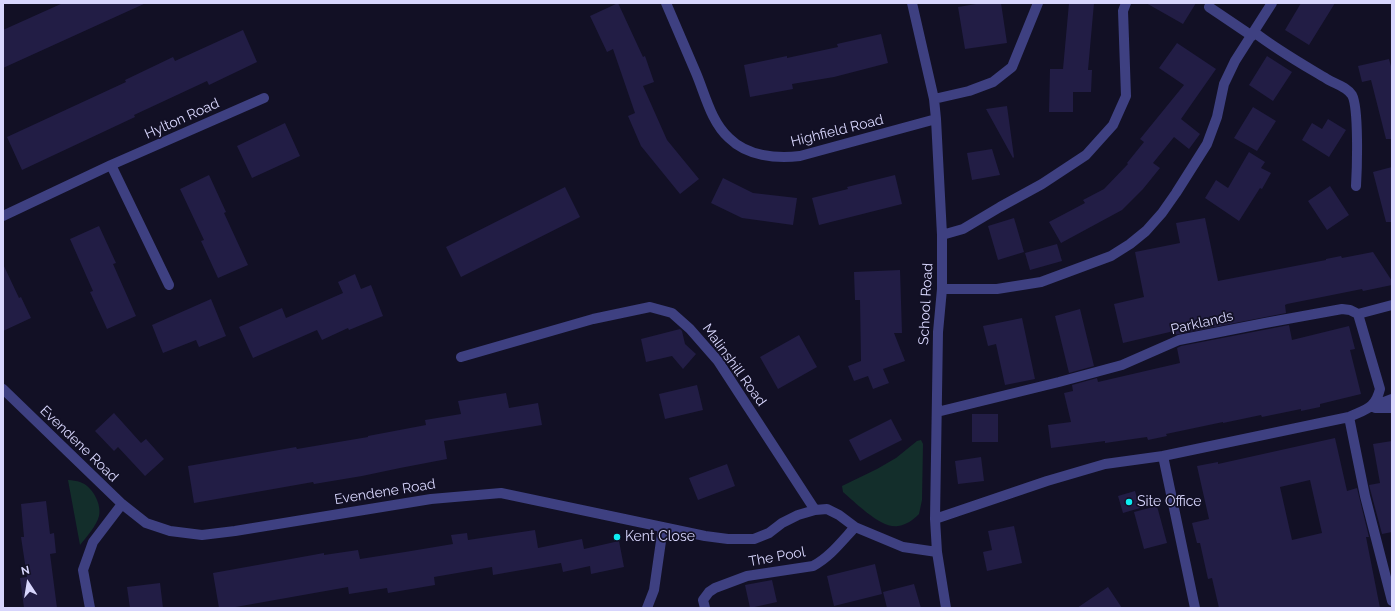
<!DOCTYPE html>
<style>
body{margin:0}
#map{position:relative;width:1395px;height:611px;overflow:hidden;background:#121025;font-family:Raleway,sans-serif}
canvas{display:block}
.frame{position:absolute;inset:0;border:4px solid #d8d6fd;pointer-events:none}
.north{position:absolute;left:8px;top:563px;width:40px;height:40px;-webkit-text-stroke:3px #121025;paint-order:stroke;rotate:348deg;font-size:11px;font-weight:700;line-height:16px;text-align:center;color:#d8d6fd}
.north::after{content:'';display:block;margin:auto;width:14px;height:18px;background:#d8d6fd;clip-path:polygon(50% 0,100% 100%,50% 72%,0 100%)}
</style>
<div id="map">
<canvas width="1395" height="611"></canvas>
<div class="frame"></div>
<div class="north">N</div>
</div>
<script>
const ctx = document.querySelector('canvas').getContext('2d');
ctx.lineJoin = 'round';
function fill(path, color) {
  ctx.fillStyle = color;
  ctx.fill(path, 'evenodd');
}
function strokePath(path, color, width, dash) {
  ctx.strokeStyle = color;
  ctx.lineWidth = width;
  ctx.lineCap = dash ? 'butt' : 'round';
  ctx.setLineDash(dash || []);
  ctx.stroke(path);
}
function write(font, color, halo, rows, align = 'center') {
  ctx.font = font + ' Raleway,sans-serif';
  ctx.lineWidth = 3.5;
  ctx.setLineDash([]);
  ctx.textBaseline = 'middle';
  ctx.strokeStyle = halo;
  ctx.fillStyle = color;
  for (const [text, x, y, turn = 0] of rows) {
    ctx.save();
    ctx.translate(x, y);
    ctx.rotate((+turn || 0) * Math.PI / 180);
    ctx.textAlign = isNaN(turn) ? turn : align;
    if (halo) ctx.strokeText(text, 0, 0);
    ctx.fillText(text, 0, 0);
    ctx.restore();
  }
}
fill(new Path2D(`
 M921 440 923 444 922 500 919 514C913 520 906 525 898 526 881 529 855 502 843 492L842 486 877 469 896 458 917 441Z
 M68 480C72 480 77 481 80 482 92 486 102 504 99 516 97 525 86 538 80 545Z`), '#132e2b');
fill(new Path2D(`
 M63 3H146L3 68V30Z
 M618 3 643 57 645 56 654 82 643 86 667 140 699 179 680 194 641 146 628 116 635 113 613 49 607 52 590 16Z
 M982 3H1001L1007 43 965 49 958 7Z
 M1069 3H1094L1088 70H1092L1091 92H1073V112H1049L1050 69H1063Z
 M1146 3H1196L1183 24Z
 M1301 3H1335L1309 45 1285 30Z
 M243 30 257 62 209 85 207 81 134 115 135 117 22 170 7 137 126 82 125 80 173 57 175 61Z
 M881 34 888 63 834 77 792 84 793 89 750 97 744 65 787 56V58L838 47 837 44Z
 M1177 43 1216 69 1181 119 1200 134 1189 149 1174 137 1153 163 1160 168 1143 189 1122 210 1061 243 1049 222 1085 203 1083 200 1104 189 1128 164 1127 163 1144 142 1140 139 1184 85 1159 68Z
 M1267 56 1292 72 1273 101 1249 85Z
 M1389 59 1392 70V139H1386L1371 80 1362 82 1358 66Z
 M1007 106 1014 157 1013 158 986 109Z
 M1253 107 1276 121 1257 151 1234 138Z
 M1328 119 1346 130 1329 157 1302 140 1312 123 1322 129Z
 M285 123 300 156 252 178 237 146Z
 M992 149 1000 175 972 180 967 153Z
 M1249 152 1265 162 1261 168 1271 173 1262 189 1260 188 1239 221 1205 198 1216 180 1228 188Z
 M1392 167V222H1386L1373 172Z
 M209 175 226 212 224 213 248 265 218 278 201 241 204 240 180 189Z
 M895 175 902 204 819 225 812 198 848 189 847 187Z
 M723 178 753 193 797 198 793 225 742 218 711 203Z
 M1330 186 1349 215 1327 230 1308 201Z
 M565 187 580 217 461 277 446 247Z
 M1014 218 1024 252 998 260 988 226Z
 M1205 218 1218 281 1326 260V259L1341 256 1342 258 1373 252 1392 281V285L1363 291 1362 289 1287 304 1285 305 1286 313 1174 335V331L1123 343 1114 304 1144 297 1135 252 1180 243 1176 223Z
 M99 226 116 263 113 264 136 316 107 329 90 292 93 291 70 239Z
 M1057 244 1062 261 1030 270 1025 253Z
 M3 264 19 298 21 297 31 318 3 331Z
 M900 270 902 333H894L905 361 883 369 889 383 873 389 868 376 854 381 848 366 861 361 860 300H855L854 272Z
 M355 274 361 289 371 285 383 316 349 330 348 328 322 340 317 330 253 358 239 327 282 308 286 318 343 293 338 282Z
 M211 299 226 336 199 347 196 340 163 353 152 325Z
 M1080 309 1094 366 1069 373 1055 316Z
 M1022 318 1035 379 1005 385 996 344 988 346 983 326Z
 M1289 325 1292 340 1349 326 1355 349 1350 350 1361 394 1320 404V407L1301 411V409L1262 417 1261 415 1223 423V422L1166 434 1167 436 1148 440 1147 437 1105 443V441L1051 448 1048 425 1071 422 1064 393 1073 391 1072 385 1097 378 1098 382 1180 363 1177 348 1181 346Z
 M680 329 682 331 685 344 696 354 683 369 672 356 646 362 641 339Z
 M799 335 817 367 778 389 760 357Z
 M697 385 703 410 665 419 659 394Z
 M506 393 509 408 538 403 542 425 444 441 447 459 400 468 362 476 314 484 313 482 194 503 188 466 296 447 297 449 368 437V436L426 425 425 420 461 414 458 401Z
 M114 413 141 443 146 439 164 459 145 476 118 447 114 451 95 431Z
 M972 414H998V442H972Z
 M891 419 902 440 860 461 849 440Z
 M1335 438 1347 491 1357 488 1369 537H1366L1380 608H1219L1212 578 1208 579 1200 543H1197L1192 523 1209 519 1197 466 1218 462V464ZM1310 480 1322 533 1292 540 1280 487Z
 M1392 441V532L1382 534 1369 485 1380 483 1373 444Z
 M981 457 984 481 958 484 955 461Z
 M727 464 735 486 698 500 689 478Z
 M1135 491 1140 508 1123 513 1118 496Z
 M46 501 50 534 54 533 56 553 50 554 57 608H24L20 578 27 577 21 537H24L21 504Z
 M1157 506 1167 543 1144 549 1134 512Z
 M1014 526 1022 563 987 571 983 552 992 550 988 531Z
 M535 530 538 548 582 539 584 549 619 541 624 567 591 574 590 566 563 572 561 563 493 575 492 567 434 577 435 585 388 593 387 588 349 594 348 587 230 608H219L213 573 324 553V555L358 550 360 559 405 552 453 544 451 535 467 533 468 540Z
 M875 564 882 594 834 606 827 576Z
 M772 580 777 602 750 608 745 585Z
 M160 583 163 608H130L127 587Z
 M914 584 921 608H887L883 592Z
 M1108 587 1122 608H1077Z`), '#221d45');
strokePath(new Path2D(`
 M666 3C676 26 686 50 696 73 705 94 711 122 729 138 747 156 776 159 800 156L936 119
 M912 3 934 99 936 119 942 235V289L938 332 935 519 937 552 946 608
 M1209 7 1252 36
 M1254 32C1277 50 1302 64 1327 79 1335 84 1346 86 1352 95 1359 108 1357 169 1356 186
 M934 99 969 91 993 82 1012 67 1038 3
 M111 165 169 285
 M3 216 111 165 264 98
 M942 235 963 229 1000 207 1042 184 1086 155 1113 125 1126 96 1123 11 1126 3
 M942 289H997L1041 282 1111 256 1130 244 1146 231 1162 213 1176 193 1207 144 1217 117 1224 84 1235 61 1272 3
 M1358 314 1392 305
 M461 357 593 319 650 307 672 313 690 329 718 361 815 510
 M3 389 122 504 146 523 170 531 202 535 235 531 431 499 501 493 705 536 728 539H754L769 533 782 523 798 515 815 510 827 509 839 515 855 527 903 547 937 552
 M1371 407 1392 399
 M1375 408H1392
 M1349 417 1365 496 1392 601
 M1163 456 1195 608
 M935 519 1047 481 1105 464 1163 456 1349 417C1366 409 1375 409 1380 389L1358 314 1350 310 1342 309 1265 323 1179 340 1122 365 1059 382 937 412
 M90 608 83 570 93 542 122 504
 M647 608 654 590 663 527
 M705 608 703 600 709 592 715 588 747 576 813 566C830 557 842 541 855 527`), '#3e4081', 10);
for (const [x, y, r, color] of [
 [1129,502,4,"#0decf2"],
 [617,537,4,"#0decf2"]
]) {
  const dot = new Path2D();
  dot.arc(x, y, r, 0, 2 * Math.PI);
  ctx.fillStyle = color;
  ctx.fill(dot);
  strokePath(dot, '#121025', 1.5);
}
write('14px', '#d8d6fd', '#121025', [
 ["Hylton Road",182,119,-24],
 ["Highfield Road",837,131,-14],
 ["School Road",926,304,-87],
 ["Parklands",1202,323,-13],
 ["Malinshill Road",734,365,54],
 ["Evendene Road",79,444,44],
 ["Evendene Road",385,492,-9],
 ["The Pool",777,557,-10]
]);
write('14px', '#d8d6fd', '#121025', [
 ["Site Office",1137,502],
 ["Kent Close",625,537]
], 'left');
</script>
